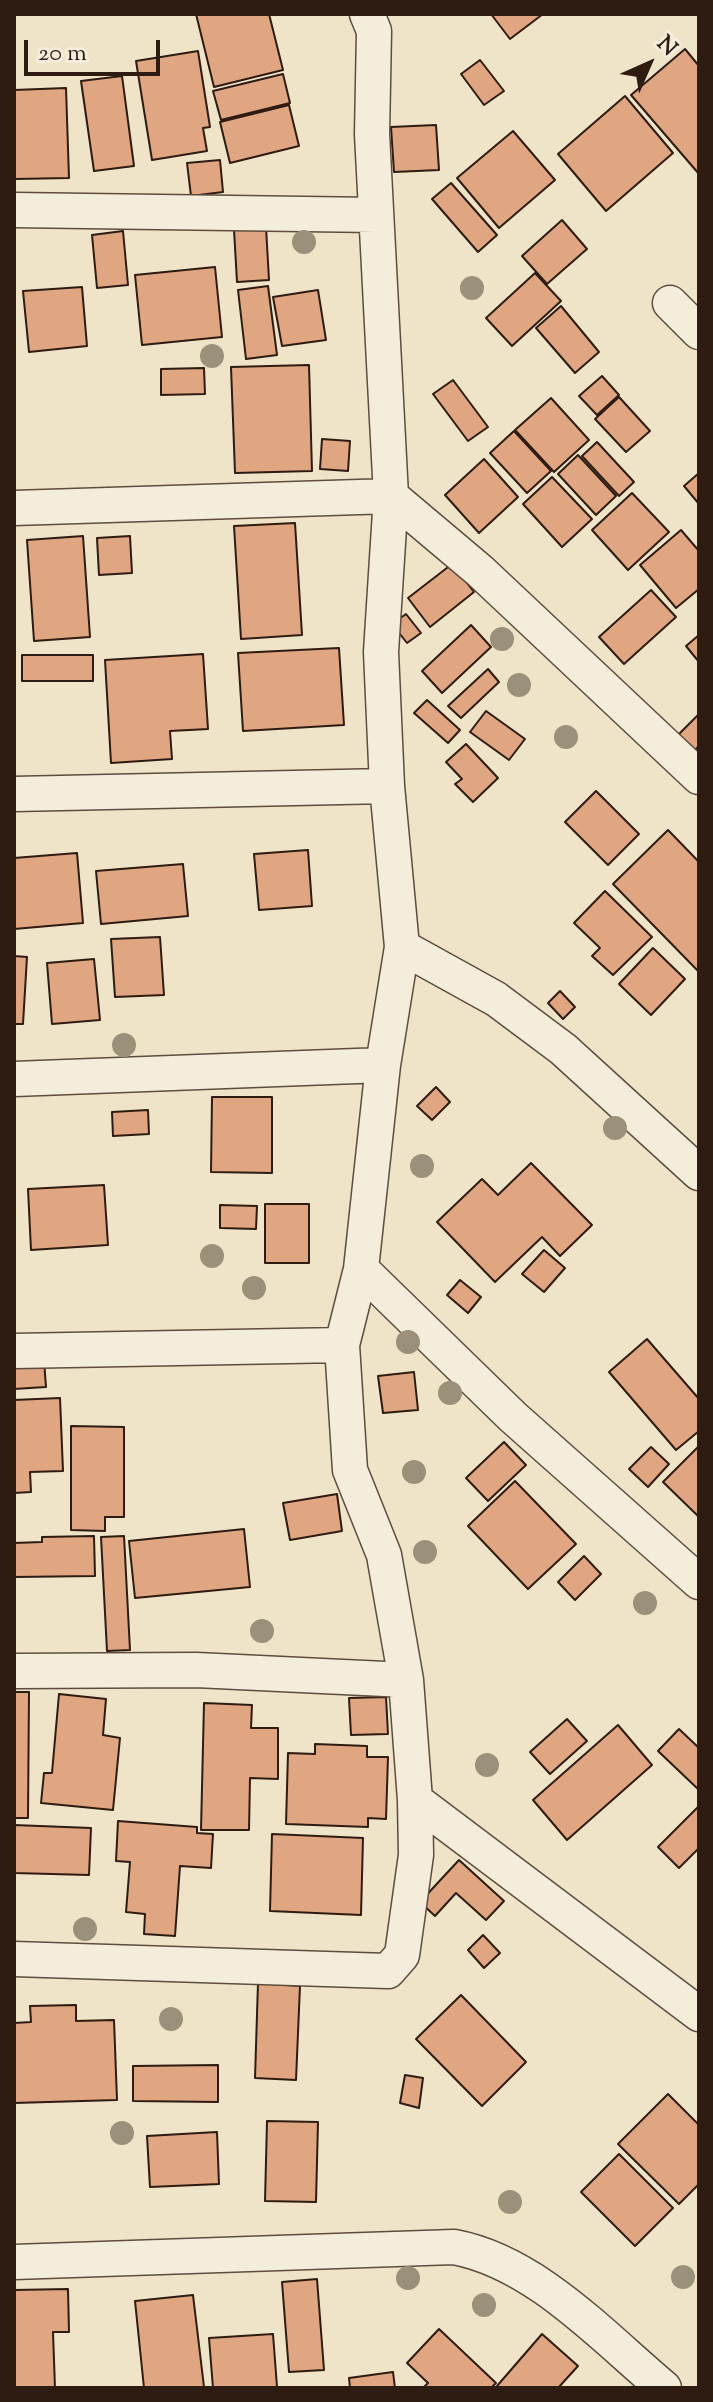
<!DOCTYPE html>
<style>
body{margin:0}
#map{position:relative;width:713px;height:2402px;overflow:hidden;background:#efe3c8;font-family:"Sorts Mill Goudy",serif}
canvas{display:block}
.frame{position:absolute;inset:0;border:16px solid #2e1b11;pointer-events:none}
.north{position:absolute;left:609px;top:24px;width:80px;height:80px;-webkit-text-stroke:6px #f5eddb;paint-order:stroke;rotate:45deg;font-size:22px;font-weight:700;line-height:32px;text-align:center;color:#2e1b11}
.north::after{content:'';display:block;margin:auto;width:28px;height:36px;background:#2e1b11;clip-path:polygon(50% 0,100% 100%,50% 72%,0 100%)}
.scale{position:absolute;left:24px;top:40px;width:136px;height:36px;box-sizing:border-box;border:4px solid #2e1b11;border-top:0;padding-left:10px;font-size:24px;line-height:28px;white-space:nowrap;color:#2e1b11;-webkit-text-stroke:6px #f5eddb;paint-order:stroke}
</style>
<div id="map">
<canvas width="713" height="2402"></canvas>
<div class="frame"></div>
<div class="north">N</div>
<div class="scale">20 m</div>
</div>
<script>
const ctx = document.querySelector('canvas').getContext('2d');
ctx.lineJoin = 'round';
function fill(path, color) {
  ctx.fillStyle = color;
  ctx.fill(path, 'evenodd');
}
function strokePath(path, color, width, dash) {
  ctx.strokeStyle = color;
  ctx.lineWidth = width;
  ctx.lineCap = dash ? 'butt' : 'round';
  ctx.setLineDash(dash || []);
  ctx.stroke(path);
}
const building = new Path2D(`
 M196 14H269L283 70 214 87Z
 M491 14H543L510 39Z
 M685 49 699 66V174L631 95Z
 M198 51 210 127 203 128 207 151 152 160 136 61Z
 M480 60 504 91 484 105 461 74Z
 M283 74 290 103 221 120 213 91Z
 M122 76 134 166 94 171 81 81Z
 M66 88 69 178 15 179 14 90Z
 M625 96 673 153 606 211 558 154Z
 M289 105 299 146 230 163 220 122Z
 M436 125 439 170 394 172 391 127Z
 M513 131 555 180 499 228 457 178Z
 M220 160 223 192 191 196 187 163Z
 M451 183 497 235 478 252 432 199Z
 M562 220 587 249 547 284 522 256Z
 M266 227 269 280 237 282 234 230Z
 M123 231 128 285 97 288 92 235Z
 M215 267 222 337 142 345 135 275Z
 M535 273 561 301 512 346 486 318Z
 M268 286 277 355 246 359 238 290Z
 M82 287 87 346 29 352 23 291Z
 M318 290 326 340 282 346 273 297Z
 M561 306 599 352 575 373 536 328Z
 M309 365 312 471 235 473 231 367Z
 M204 368 205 394 161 395V369Z
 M602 376 619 395 597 415 579 396Z
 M453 380 488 427 468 441 433 394Z
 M619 397 650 431 626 452 595 419Z
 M551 398 589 440 554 472 515 430Z
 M514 431 551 471 527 493 490 453Z
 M322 439 350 441 348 471 320 469Z
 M597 442 634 482 619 496 582 456Z
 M578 455 616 496 596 515 558 474Z
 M484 459 518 497 479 533 445 495Z
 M699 473V504L684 486Z
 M552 477 592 519 562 547 523 504Z
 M632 493 669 532 628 570 592 530Z
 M295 523 302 635 241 639 234 526Z
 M681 530 699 551V589L676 608 640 565Z
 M83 536 90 637 34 641 27 540Z
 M130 536 132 573 99 575 97 538Z
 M452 564 474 592 430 627 408 598Z
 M651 590 676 617 624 664 599 637Z
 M406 614 421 633 407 643 392 624Z
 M471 625 491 647 442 693 422 671Z
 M699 635V662L686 646Z
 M339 648 344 725 243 731 238 653Z
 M203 654 208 729 170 731 172 759 111 763 105 660Z
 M22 655H93V681H22Z
 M488 669 499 682 461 718 448 706Z
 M427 700 460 730 448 743 414 713Z
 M486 711 525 739 509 760 470 732Z
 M698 715 699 746 694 751 677 736Z
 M466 744 498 778 473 802 455 784 462 779 446 762Z
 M596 791 639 834 608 865 565 822Z
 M668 830 699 862V972L613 884Z
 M308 850 312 906 259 910 254 854Z
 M77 853 83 923 14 929V858Z
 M183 864 188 916 101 924 96 871Z
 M605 891 652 937 613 975 592 956 600 948 574 923Z
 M160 937 164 995 115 997 111 939Z
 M653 948 685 979 651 1015 619 984Z
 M14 956 27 957 23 1024H14Z
 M94 959 100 1020 52 1024 47 963Z
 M560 991 575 1007 563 1019 548 1003Z
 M436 1087 450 1102 432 1120 417 1106Z
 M212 1097H272V1173L211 1172Z
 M148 1110 149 1134 113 1136 112 1112Z
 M531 1163 592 1225 560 1256 542 1237 495 1282 437 1222 482 1179 498 1195Z
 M104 1185 108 1245 31 1250 28 1189Z
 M265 1204H309V1263H265Z
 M220 1205 257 1206 256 1229 220 1228Z
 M544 1250 565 1268 544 1292 522 1274Z
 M460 1280 481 1297 468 1313 447 1295Z
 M647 1339 699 1399V1431L676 1450 609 1372Z
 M44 1360 46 1387 14 1389V1361Z
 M414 1372 418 1410 383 1413 378 1376Z
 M60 1398 63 1471 30 1472 31 1492 14 1493V1400Z
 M71 1426 124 1427V1517H105V1531L71 1530Z
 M504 1442 526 1465 488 1501 466 1478Z
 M699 1446V1517L663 1482Z
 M651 1447 669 1464 648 1487 629 1469Z
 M515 1481 576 1544 528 1589 468 1526Z
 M337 1494 342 1531 290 1540 283 1503Z
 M244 1529 250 1587 135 1598 129 1541Z
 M94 1536 95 1576 14 1577V1543L42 1542V1537Z
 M124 1536 130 1650 107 1651 101 1537Z
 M584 1556 601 1574 575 1600 558 1582Z
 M14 1692H29L28 1818H14Z
 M59 1694 106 1699 103 1735 120 1738 113 1810 41 1803 44 1773H52Z
 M386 1697 388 1734 351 1735 349 1698Z
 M204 1703 252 1705 251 1728H278V1779L250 1778 249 1830H201Z
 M567 1719 587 1741 550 1774 530 1752Z
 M618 1725 652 1765 567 1840 533 1800Z
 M679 1729 699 1748V1790L658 1751Z
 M315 1744 367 1746V1757H388L386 1819 368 1818V1827L286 1824 288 1753 315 1754Z
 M699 1806V1848L679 1868 658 1847Z
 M118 1821 197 1827V1833L213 1834 211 1868 180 1866 175 1936 144 1934 145 1914 126 1912 130 1862 116 1861Z
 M14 1825 91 1828 89 1875 14 1873Z
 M272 1834 363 1838 361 1915 270 1911Z
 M459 1860 504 1901 486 1920 456 1893 435 1916 420 1902Z
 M483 1935 500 1953 484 1968 468 1950Z
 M258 1983 300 1986 296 2080 255 2078Z
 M461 1995 526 2062 482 2106 416 2039Z
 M76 2005V2021L114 2020 117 2100 14 2103V2023L31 2022 30 2006Z
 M218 2065V2102L133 2101V2066Z
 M405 2075 423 2078 419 2108 400 2103Z
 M668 2094 699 2125V2184L679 2204 618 2144Z
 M267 2121 318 2122 316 2202 265 2201Z
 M217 2132 219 2184 150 2187 147 2136Z
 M619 2154 673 2208 635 2246 581 2192Z
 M317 2279 324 2370 289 2372 282 2282Z
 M68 2289 69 2332H53L55 2388H14V2290Z
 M193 2295 204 2387 144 2388 135 2301Z
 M439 2329 496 2383 491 2388H423L428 2383 407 2363Z
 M273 2334 277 2387 213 2388 209 2338Z
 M542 2334 578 2366 558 2388H499L497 2386Z
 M393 2372 395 2388H350L349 2378Z`);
fill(building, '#e0a581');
strokePath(building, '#2e1b11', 2);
const street = new Path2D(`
 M14 210 376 215
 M670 303 699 332
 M14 508 391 496 480 571 699 777
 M14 794 387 786
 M402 947 496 999 563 1049 699 1173
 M14 1079 383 1065
 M361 1269 513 1417 699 1582
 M14 1351 342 1345
 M14 1671 196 1670 406 1680
 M415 1800 699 2014
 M14 1959 388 1971 402 1955 416 1855 415 1800 406 1680 384 1555 350 1470 342 1345 361 1269 383 1065 402 947 387 786 381 652 391 496 372 134 374 31 367 14
 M14 2262 454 2247C535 2262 602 2336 664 2388`);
strokePath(street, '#5e4d3f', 37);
strokePath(street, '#f5eddb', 34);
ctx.fillStyle = '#9b917a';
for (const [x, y] of [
 [304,242],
 [472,288],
 [212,356],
 [502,639],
 [519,685],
 [566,737],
 [124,1045],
 [615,1128],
 [422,1166],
 [212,1256],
 [254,1288],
 [408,1342],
 [450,1393],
 [414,1472],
 [425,1552],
 [645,1603],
 [262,1631],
 [487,1765],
 [85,1929],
 [171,2019],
 [122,2133],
 [510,2202],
 [683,2277],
 [408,2278],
 [484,2305]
]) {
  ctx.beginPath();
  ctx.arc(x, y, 12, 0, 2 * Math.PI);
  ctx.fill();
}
</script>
